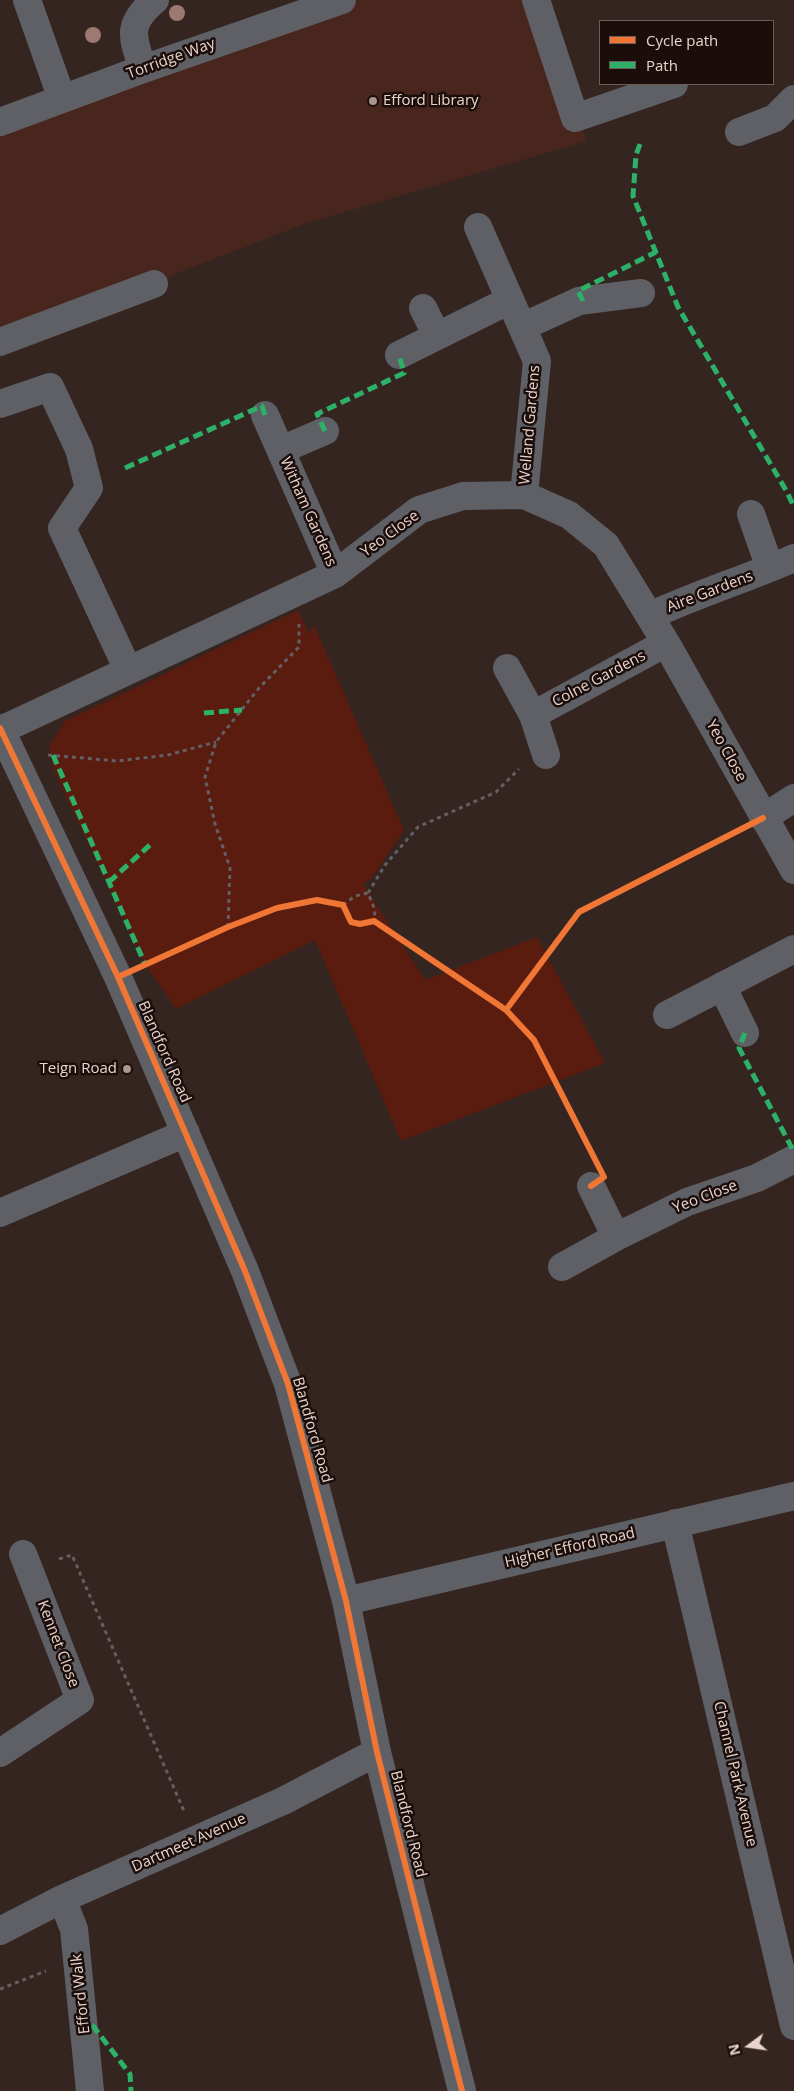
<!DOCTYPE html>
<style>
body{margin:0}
#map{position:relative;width:794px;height:2091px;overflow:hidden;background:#352521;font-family:"Open Sans",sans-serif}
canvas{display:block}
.legend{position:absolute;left:599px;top:20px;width:175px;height:65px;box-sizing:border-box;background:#1b0e0a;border:1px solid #6d5d58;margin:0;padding:6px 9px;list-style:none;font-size:15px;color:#e8d3ce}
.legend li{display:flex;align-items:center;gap:10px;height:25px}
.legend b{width:25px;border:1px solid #6d5d58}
.north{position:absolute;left:724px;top:2021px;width:50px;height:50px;-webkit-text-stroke:4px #1b0e0a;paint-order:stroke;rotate:256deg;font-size:14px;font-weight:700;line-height:20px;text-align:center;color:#e8d3ce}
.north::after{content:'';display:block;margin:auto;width:18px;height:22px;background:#e8d3ce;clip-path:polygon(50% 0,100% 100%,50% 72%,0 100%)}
</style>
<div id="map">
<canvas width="794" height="2091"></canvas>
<ul class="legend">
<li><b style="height:6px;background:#f07635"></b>Cycle path</li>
<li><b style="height:6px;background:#2db169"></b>Path</li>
</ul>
<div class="north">N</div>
</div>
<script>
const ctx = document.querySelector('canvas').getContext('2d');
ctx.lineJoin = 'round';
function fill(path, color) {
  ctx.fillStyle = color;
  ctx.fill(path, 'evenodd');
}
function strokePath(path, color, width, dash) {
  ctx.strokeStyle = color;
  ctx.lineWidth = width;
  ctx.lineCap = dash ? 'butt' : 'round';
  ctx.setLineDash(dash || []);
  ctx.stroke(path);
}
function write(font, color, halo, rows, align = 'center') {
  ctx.font = font + ' "Open Sans",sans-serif';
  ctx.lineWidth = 5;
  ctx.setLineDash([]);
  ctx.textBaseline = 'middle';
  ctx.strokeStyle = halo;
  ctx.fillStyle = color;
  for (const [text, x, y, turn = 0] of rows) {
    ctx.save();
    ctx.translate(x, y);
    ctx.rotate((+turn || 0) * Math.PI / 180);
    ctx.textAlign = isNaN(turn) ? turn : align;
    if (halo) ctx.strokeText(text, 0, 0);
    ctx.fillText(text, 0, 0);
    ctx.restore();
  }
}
fill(new Path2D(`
 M359 0H537L587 141 304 224 0 342V127Z`), '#48261e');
fill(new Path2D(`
 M298 610 309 634 314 625 404 830 372 878 363 884 425 980 537 937 605 1063 401 1141 315 940 176 1009 145 964 52 767 49 747 65 721Z`), '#591c0f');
strokePath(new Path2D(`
 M48 755 117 761 168 755 216 742
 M368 893 385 865 418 827 496 792 519 769
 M343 905 355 896 368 893 375 910 374 921
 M228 927 230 868 215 824 205 777 216 742 259 688 299 647V624
 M59 1559 72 1555 184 1811
 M0 1989 46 1971`), '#635f62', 3, [4, 4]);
strokePath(new Path2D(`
 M27 0 62 99
 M536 0 575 118 674 84
 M143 69C132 36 126 25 155 0
 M0 122 143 69 342 0
 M739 132 775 118 794 99
 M478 227 537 361 524 495
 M423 308 437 336
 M522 327 579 301 641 293
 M0 342 154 284
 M399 355 510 300
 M0 404 50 387 79 449 89 488 62 528 128 670
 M265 415 335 574
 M281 450 325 431
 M751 514 770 568
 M650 616C697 594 746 579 794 558
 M507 668 533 715 546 755
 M533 715 666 643
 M0 728 118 977 245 1271 288 1384 346 1601 377 1752 462 2091
 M1 730 335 574 419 510 463 496 524 495 569 515 606 545 666 643 794 870
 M763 818 794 798
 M722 986 745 1033
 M667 1015 794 949
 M591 1186 616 1237
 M0 1213 186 1133
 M562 1267 616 1237 687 1202 757 1178 794 1159
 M675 1523 794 2026
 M346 1601 794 1496
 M0 1753 80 1700 23 1554
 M62 1899 74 1929 90 2091
 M0 1931 62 1899 283 1801 377 1752`), '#5e6065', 28);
strokePath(new Path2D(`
 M640 144 636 155 633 196 678 307 787 492 794 507
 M583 301 578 291 656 252
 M325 431 317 414 404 373 399 355
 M125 468 262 406 265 415
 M204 713 242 710
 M53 755 145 964
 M109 882 151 844
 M745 1033 739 1048 794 1152
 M83 2013 130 2074 131 2091`), '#2db169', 5, [10, 5]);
strokePath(new Path2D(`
 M0 728 118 977 245 1271 288 1384 346 1601 377 1752 462 2091
 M118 977 228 927 277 908 317 900 343 905 351 922 360 924 374 921 506 1010 534 1040 604 1177 591 1186
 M506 1010 579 912 763 818`), '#f07635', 6);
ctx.fillStyle = '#9c7a72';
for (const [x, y] of [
 [177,13],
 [93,35]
]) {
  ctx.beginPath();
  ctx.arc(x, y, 8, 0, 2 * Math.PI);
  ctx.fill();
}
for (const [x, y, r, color] of [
 [373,101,5,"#a99691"],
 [127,1069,5,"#a99691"]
]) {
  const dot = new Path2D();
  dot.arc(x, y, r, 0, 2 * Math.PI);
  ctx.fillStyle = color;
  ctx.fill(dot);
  strokePath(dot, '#1b0e0a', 2);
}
write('15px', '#e8d3ce', '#1b0e0a', [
 ["Torridge Way",171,59,-20],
 ["Welland Gardens",530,425,-85],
 ["Witham Gardens",308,512,66],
 ["Yeo Close",390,534,-36],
 ["Aire Gardens",710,592,-21],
 ["Colne Gardens",599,679,-28],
 ["Yeo Close",726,751,61],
 ["Blandford Road",164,1052,66],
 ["Yeo Close",705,1197,-21],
 ["Blandford Road",312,1430,74],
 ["Higher Efford Road",570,1548,-13],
 ["Kennet Close",58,1644,69],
 ["Channel Park Avenue",735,1774,77],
 ["Blandford Road",408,1824,76],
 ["Dartmeet Avenue",189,1843,-24],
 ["Efford Walk",81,1994,-96]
]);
write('15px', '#e8d3ce', '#1b0e0a', [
 ["Efford Library",383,101],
 ["Teign Road",117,1069,"right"]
], 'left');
</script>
